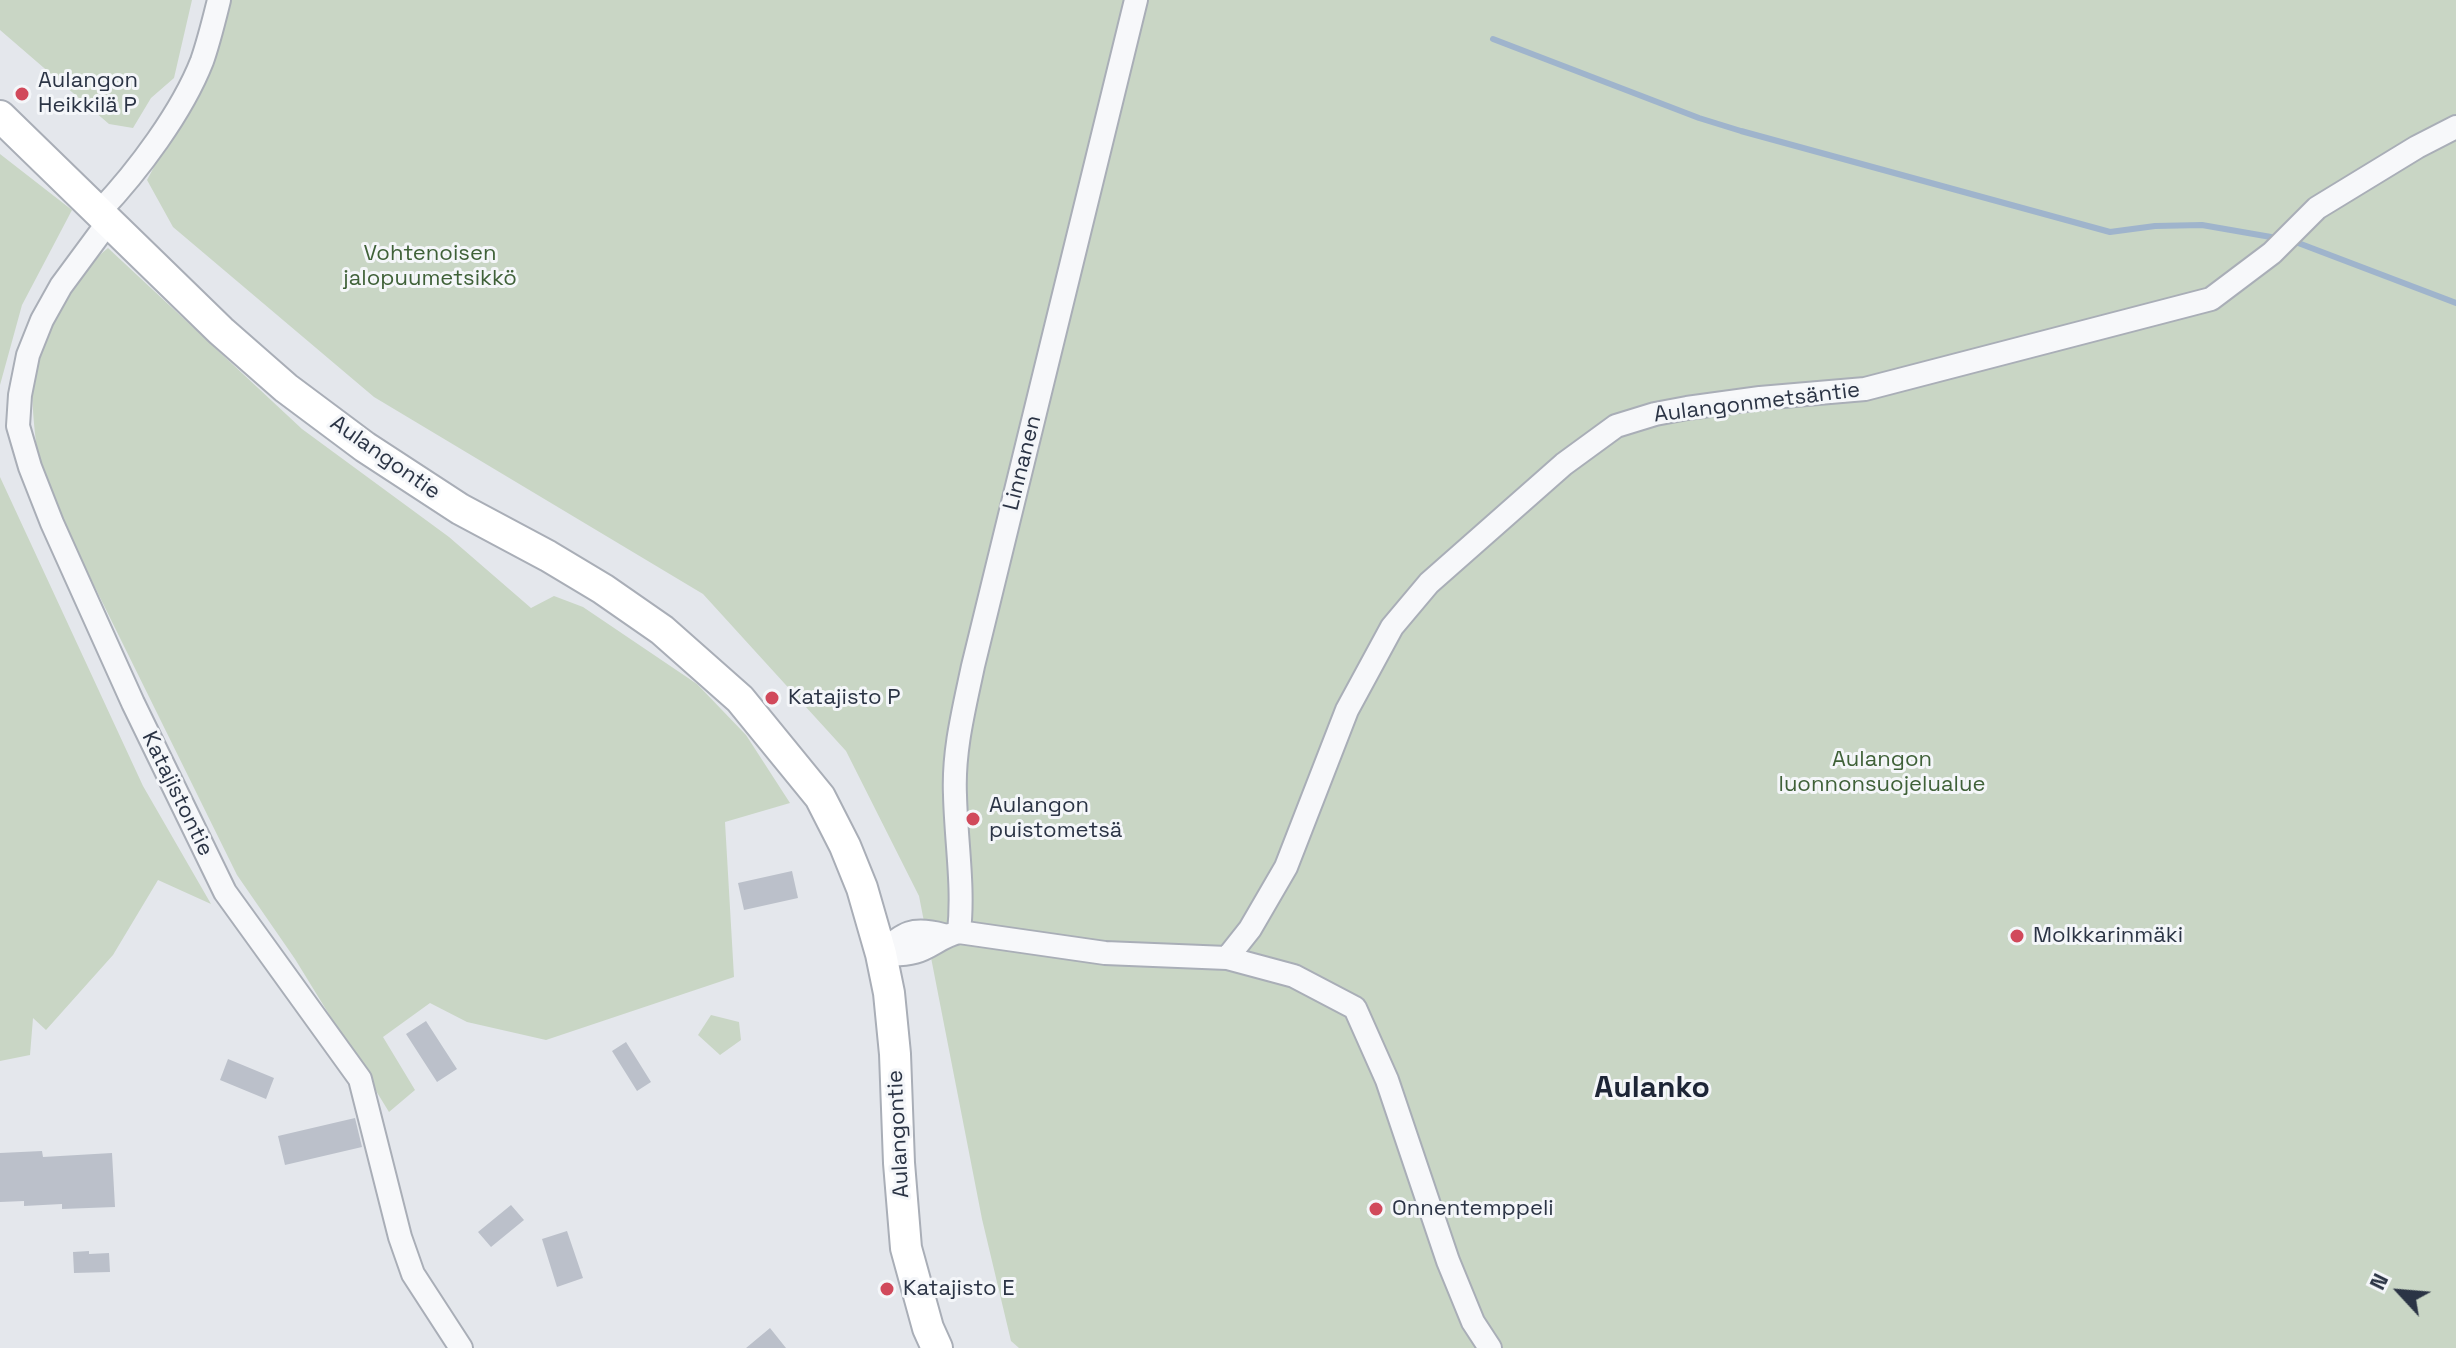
<!DOCTYPE html>
<meta charset="utf-8">
<style>
body{margin:0}
#map{position:relative;width:2456px;height:1348px;overflow:hidden;background:#e4e7ec;font-family:"Space Grotesk",sans-serif}
canvas{display:block}
.north{position:absolute;left:2360px;top:1252px;width:80px;height:80px;-webkit-text-stroke:6px #f4f6f9;paint-order:stroke;rotate:296deg;font-size:22px;font-weight:700;line-height:32px;text-align:center;color:#2b3445}
.north::after{content:'';display:block;margin:auto;width:28px;height:36px;background:#2b3445;clip-path:polygon(50% 0,100% 100%,50% 72%,0 100%)}
</style>
<div id="map">
<canvas width="2456" height="1348"></canvas>
<div class="north">N</div>
</div>
<script>
const ctx = document.querySelector('canvas').getContext('2d');
ctx.lineJoin = 'round';
function fill(path, color) {
  ctx.fillStyle = color;
  ctx.fill(path, 'evenodd');
}
function strokePath(path, color, width, dash) {
  ctx.strokeStyle = color;
  ctx.lineWidth = width;
  ctx.lineCap = dash ? 'butt' : 'round';
  ctx.setLineDash(dash || []);
  ctx.stroke(path);
}
function write(font, color, halo, rows, align = 'center') {
  ctx.font = font + ' "Space Grotesk",sans-serif';
  ctx.lineWidth = 6;
  ctx.setLineDash([]);
  ctx.textBaseline = 'middle';
  ctx.strokeStyle = halo;
  ctx.fillStyle = color;
  for (const [text, x, y, turn = 0] of rows) {
    ctx.save();
    ctx.translate(x, y);
    ctx.rotate((+turn || 0) * Math.PI / 180);
    ctx.textAlign = isNaN(turn) ? turn : align;
    if (halo) ctx.strokeText(text, 0, 0);
    ctx.fillText(text, 0, 0);
    ctx.restore();
  }
}
fill(new Path2D(`
 M0 0H192L174 78 151 98 133 128 109 124 0 30Z
 M224 0H2456V1348H1019L1011 1341 982 1219 919 896 846 751 703 594 374 397 173 227 147 180 183 113Z
 M0 154 72 210 22 305 0 385Z
 M108 248 302 429 449 537 531 608 554 596 583 607 697 684 746 735 790 803 725 822 734 977 546 1040 467 1022 430 1003 383 1037 415 1090 389 1112 295 959 237 875 40 476C36 436 24 374 42 336 48 323 57 311 65 299 76 280 90 262 108 248Z
 M0 477 143 786 211 904 158 880 113 955 46 1030 33 1018 30 1055 0 1061Z
 M711 1015 739 1022 741 1040 720 1055 698 1035Z`), '#c9d6c5');
strokePath(new Path2D(`
 M1493 39 1699 118 1741 131 2110 232 2155 226 2202 225 2271 237
 M2293 241 2456 303`), '#9fb4cc', 6);
fill(new Path2D(`
 M792 871 798 898 744 910 738 883Z
 M426 1021 457 1069 437 1082 406 1034Z
 M626 1042 651 1082 637 1091 612 1051Z
 M228 1059 274 1078 266 1099 220 1080Z
 M355 1118 362 1147 285 1165 278 1136Z
 M42 1151 43 1157 112 1153 115 1207 62 1209V1204L24 1206V1201L0 1202V1153Z
 M511 1205 524 1220 491 1247 478 1232Z
 M567 1231 583 1278 557 1287 542 1239Z
 M89 1251V1254L109 1253 110 1272 74 1273 73 1252Z
 M770 1328 786 1348H746Z`), '#bbc0ca');
const street = new Path2D(`
 M100 211C138 171 182 112 202 61 209 41 214 20 219 0
 M109 221 61 286 42 320 28 355 20 395 18 426 30 467 52 523 133 703 225 892 360 1079 400 1237 413 1274 461 1348
 M959 932C964 887 956 841 955 795 953 751 964 709 973 666L1136 0
 M881 954C893 955 904 955 915 952 932 947 941 936 959 932L1105 953 1227 958
 M881 954C903 932 913 927 943 935
 M1490 1348 1473 1322 1448 1261 1387 1080 1355 1008 1294 976 1227 958 1250 929 1286 867 1347 710 1392 627 1429 583 1564 464 1616 426 1655 414 1687 408 1760 398 1865 389 2211 299 2272 253 2317 208 2417 147 2456 127`);
const secondary = new Path2D(`
 M0 116 221 331 286 388 365 447 460 509 548 556 603 589 662 630 740 699 820 797 845 846 862 888 881 954 889 993 895 1054 899 1163 906 1248 928 1328 937 1348`);
strokePath(street, '#a9aeb7', 26);
strokePath(secondary, '#a9aeb7', 34);
strokePath(street, '#f7f8fa', 22);
strokePath(secondary, '#fff', 30);
for (const [x, y, r, color] of [
 [22,94,8,"#d1495b"],
 [772,698,8,"#d1495b"],
 [973,819,8,"#d1495b"],
 [2017,936,8,"#d1495b"],
 [1376,1209,8,"#d1495b"],
 [887,1289,8,"#d1495b"]
]) {
  const dot = new Path2D();
  dot.arc(x, y, r, 0, 2 * Math.PI);
  ctx.fillStyle = color;
  ctx.fill(dot);
  strokePath(dot, '#f4f6f9', 3);
}
write('22px', '#2b3445', '#f4f6f9', [
 ["Aulangon",38,81],
 ["Heikkilä P",38,106],
 ["Katajisto P",788,698],
 ["Aulangon",989,806],
 ["puistometsä",989,831],
 ["Molkkarinmäki",2033,936],
 ["Onnentemppeli",1392,1209],
 ["Katajisto E",903,1289]
], 'left');
write('22px', '#3f6138', '#f4f6f9', [
 ["Vohtenoisen",430,254],
 ["jalopuumetsikkö",430,279],
 ["Aulangon",1882,760],
 ["luonnonsuojelualue",1882,785]
]);
write('22px', '#2b3445', '#f4f6f9', [
 ["Aulangonmetsäntie",1757,403,-7],
 ["Aulangontie",385,458,35],
 ["Linnanen",1023,463,-76],
 ["Katajistontie",177,794,64],
 ["Aulangontie",899,1134,-93]
]);
write('bold 30px', '#1d2536', '#f4f6f9', [
 ["Aulanko",1652,1089]
]);
</script>
